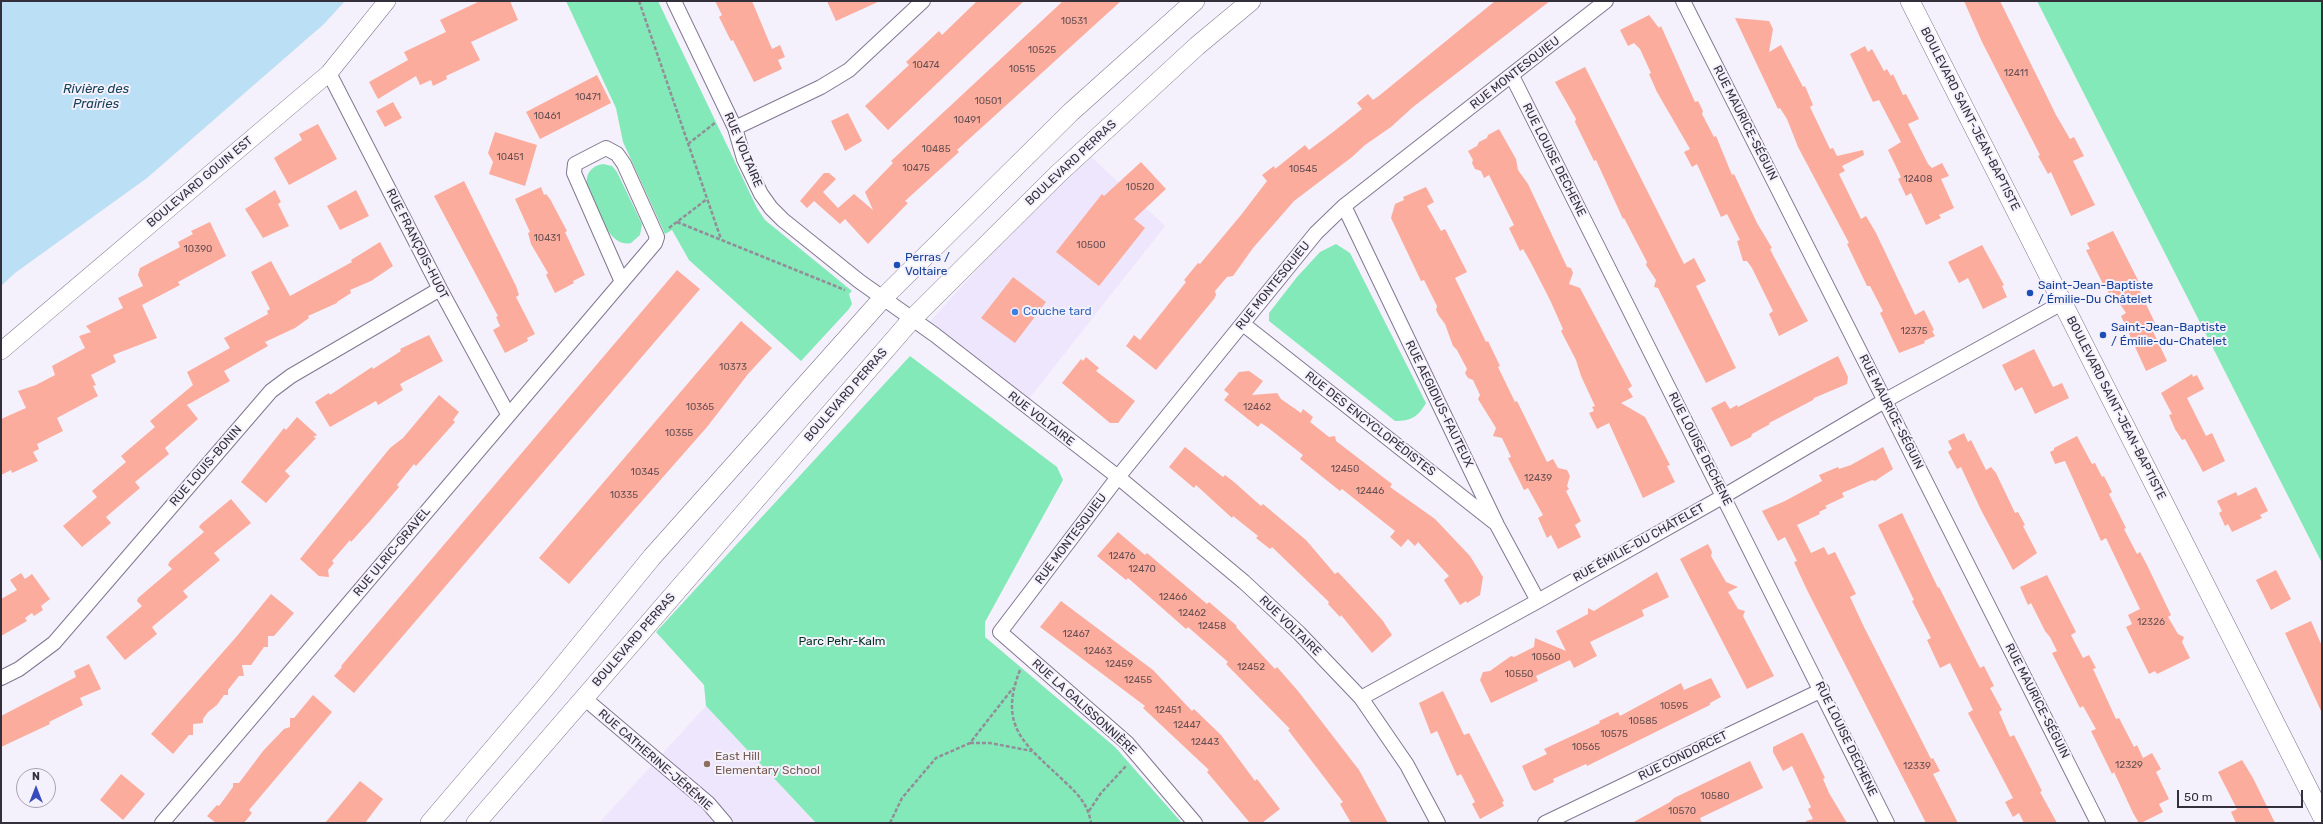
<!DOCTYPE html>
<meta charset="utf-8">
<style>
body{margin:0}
#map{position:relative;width:2323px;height:824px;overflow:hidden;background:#f4f0fc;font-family:Rubik,sans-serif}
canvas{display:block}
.frame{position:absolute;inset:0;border:2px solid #34303b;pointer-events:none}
.north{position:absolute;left:16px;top:768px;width:40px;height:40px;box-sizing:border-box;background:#f4f0fc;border:1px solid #a7a3af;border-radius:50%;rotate:0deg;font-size:11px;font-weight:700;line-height:16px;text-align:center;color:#34303b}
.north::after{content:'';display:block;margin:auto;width:14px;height:18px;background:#384bbd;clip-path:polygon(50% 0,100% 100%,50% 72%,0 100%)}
.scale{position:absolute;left:2177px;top:790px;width:126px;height:18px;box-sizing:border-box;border:2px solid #34303b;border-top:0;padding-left:5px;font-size:12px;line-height:14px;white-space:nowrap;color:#34303b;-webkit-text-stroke:3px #f4f0fc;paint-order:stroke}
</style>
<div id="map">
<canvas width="2323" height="824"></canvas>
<div class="frame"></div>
<div class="north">N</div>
<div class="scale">50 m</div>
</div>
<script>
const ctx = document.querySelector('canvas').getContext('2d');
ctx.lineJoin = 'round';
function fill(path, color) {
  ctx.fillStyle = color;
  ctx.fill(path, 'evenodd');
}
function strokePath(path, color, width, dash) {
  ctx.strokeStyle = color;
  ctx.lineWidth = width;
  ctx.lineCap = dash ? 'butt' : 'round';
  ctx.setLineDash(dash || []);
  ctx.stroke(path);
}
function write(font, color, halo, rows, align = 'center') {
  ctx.font = font + ' Rubik,sans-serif';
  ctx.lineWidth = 4;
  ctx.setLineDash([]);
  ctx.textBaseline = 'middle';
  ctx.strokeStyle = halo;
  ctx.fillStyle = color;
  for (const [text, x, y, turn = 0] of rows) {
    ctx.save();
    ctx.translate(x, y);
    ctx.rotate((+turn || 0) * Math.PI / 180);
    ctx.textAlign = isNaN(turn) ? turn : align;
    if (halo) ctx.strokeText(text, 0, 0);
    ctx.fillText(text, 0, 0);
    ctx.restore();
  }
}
fill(new Path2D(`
 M1085 151 1165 226 1024 405 924 328Z
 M706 706 816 823H599Z`), '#eee6fc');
fill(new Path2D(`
 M566 1H658L757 208 765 220 852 291 849 294 852 304 849 309 801 361 689 260 672 230 665 234 623 142 616 108Z
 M2037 1H2322V563Z
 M603 164 612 166 617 172 642 224 640 235 631 243C608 249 595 204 587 186 585 174 591 166 603 164Z
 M1336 244 1350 253 1426 403C1418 417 1411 421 1395 421L1269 321V313L1297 277 1320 252Z
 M910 356 1057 467 1063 480 985 622V637L1115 747 1182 823H816L706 706 704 685 656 632Z`), '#84e9b8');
fill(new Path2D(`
 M1 1H345L324 24 147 178 15 273 1 286Z`), '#bbe0f5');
fill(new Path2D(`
 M480 1H510L518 20 471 42 480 60 446 76 447 79 433 86 431 80 420 85 416 76 378 99 369 82 408 60 404 52 446 32 440 20Z
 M715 1H752L772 49 780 45 785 57 778 60 782 69 754 82 733 40 731 41 719 17 722 15Z
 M827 1H880L836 21Z
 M977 1H1024L888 130 865 106 909 65 906 62 939 31 942 35Z
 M1063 1H1121L957 150 959 152 905 201 908 203 868 244 845 219 840 224 814 201 807 208 800 201 824 173H829L836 179 823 192 838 208 854 194 873 210 865 192 893 163 891 161Z
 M1495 1H1550L1413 107 1391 127 1365 145 1352 157 1294 201 1253 248 1233 276 1227 277 1215 291 1216 295 1214 299 1156 370 1126 346 1134 335 1140 340 1186 282 1184 280 1198 263 1200 264 1241 215 1267 181 1262 175 1274 166 1275 169 1305 145 1309 150 1333 132 1362 109 1357 103 1368 94 1373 100 1380 95Z
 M1964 1H2000L2056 115 2070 139 2074 137 2084 156 2073 161 2095 205 2071 216 2051 172 2048 174 2038 156 2040 155 1982 42Z
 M1649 15 1659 28 1661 26 1695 102 1698 101 1703 111 1702 114 1714 137 1716 136 1732 175 1734 174 1757 223 1772 248 1770 249 1774 257 1808 321 1779 336 1769 314 1773 311 1752 268 1747 261H1743L1737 241 1740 240 1727 214 1721 217 1697 164 1692 167 1684 152 1690 149 1657 92 1649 74 1651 73 1640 49 1634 43 1628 46 1620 30Z
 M1735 18 1769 21 1773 29 1769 52 1781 45 1803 87 1805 86 1813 105 1810 107 1830 149 1833 148 1837 156 1863 150 1864 155 1842 166 1845 171 1839 174 1861 219 1866 216 1876 233 1915 315 1924 310 1934 330 1932 331 1935 336 1924 341 1925 343 1899 353 1880 313 1883 311 1870 286H1867L1847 244 1849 243 1798 147 1787 119 1780 108 1778 109Z
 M1865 46 1868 52 1872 49 1884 71 1887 69 1891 76 1893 74 1903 95 1906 94 1919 119 1908 124 1928 164 1932 168 1942 163 1949 176 1941 179 1954 208 1939 215 1941 218 1926 225 1911 193 1906 196 1898 179 1901 177 1888 150 1901 142 1879 100 1873 102 1850 54Z
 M1585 67 1684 264 1694 258 1706 281 1696 286 1736 368 1706 383 1658 288 1654 287 1656 280 1646 265 1647 262 1624 218 1623 219 1596 160 1594 161 1575 122 1576 119 1555 82Z
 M597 75 611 103 540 139 526 112Z
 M393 102 402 118 385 127 376 111Z
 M848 113 862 141 845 151 831 121Z
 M318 124 337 159 289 185 274 158 302 140 299 134Z
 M1499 129 1516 159 1518 170 1528 184 1567 267 1571 268 1573 273 1569 284 1580 288 1632 386 1628 389 1633 397 1621 403 1645 417 1670 465 1667 466 1675 482 1643 498 1609 423 1597 429 1589 413 1594 411 1592 407 1595 406 1581 376 1576 360 1561 331 1563 329 1550 300 1530 261 1523 249 1520 251 1509 228 1514 225 1489 175 1484 178 1481 171 1475 169 1472 163 1473 160 1468 151 1477 146 1479 142 1487 138 1488 135Z
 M495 132 537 145 525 186 489 174 493 162 488 153Z
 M1141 162 1166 189 1134 219 1145 228 1099 286 1056 252 1102 194 1104 196Z
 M464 181 516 286 519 295 516 297 535 334 527 338 528 341 505 353 493 330 500 326 496 317 498 316 434 196Z
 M541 187 544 195 546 194 550 199 567 231 565 232 585 275 573 281 574 283 555 293 546 275 548 273 531 244 528 233 530 232 515 199Z
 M1426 187 1434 202 1427 206 1441 231 1445 229 1467 272 1455 278 1486 342 1488 341 1500 366 1498 367 1515 402 1517 401 1547 462 1553 459 1558 468 1567 470 1570 476 1567 486 1569 489 1566 491 1581 521 1575 525 1581 537 1558 549 1551 535 1547 538 1538 518 1543 515 1528 488 1524 490 1508 458 1511 457 1502 438 1493 436 1496 428 1478 399 1480 395 1473 380 1468 378 1465 373 1467 369 1457 350 1453 346 1445 324 1439 316 1436 310 1437 306 1424 280 1421 281 1391 218 1395 204 1404 200 1403 197Z
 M275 190 281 202 278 204 289 226 263 238 245 209Z
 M356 190 369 216 340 230 327 206Z
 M210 222 226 256 178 282 180 285 142 305 157 338 113 355 116 362 91 375 96 385 93 386 98 396 57 418 63 431 37 444 39 449 33 452 38 461 12 473 11 470 1 475V419L26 408 18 391 36 385 55 375 52 366 85 348 79 336 91 332 86 326 123 308 118 298 143 286 138 275 140 268 180 247 178 242 193 234 191 231Z
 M2113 231 2141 286 2138 287 2155 323 2150 325 2167 361 2146 371 2121 316 2126 313 2112 292 2109 293 2104 286 2086 250 2090 249 2087 243Z
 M380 242 393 266 371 281 350 290 351 293 337 302V303L308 316 309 318 295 328 265 342 268 346 224 371 230 381 187 405 198 419 165 448 169 454 135 482 140 488 106 517 111 523 82 547 63 526 97 497 92 491 126 462 121 456 155 427 150 421 193 385 187 372 230 348 224 338 268 314 267 311 270 309 251 272 271 261 290 296 352 262 351 260Z
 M1982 245 2004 285 2002 286 2007 297 1983 309 1968 278 1959 283 1948 262Z
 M677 270 700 289 354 693 334 676 342 667 341 666Z
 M1013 277 1046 302 1015 343 981 318Z
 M741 321 772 348 748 374 707 427 569 584 539 558Z
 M429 335 443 361 400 384 403 390 378 405 376 401 330 427 315 402 329 393 330 395 372 367 373 369 401 351 400 349Z
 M2034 349 2053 387 2062 383 2069 398 2035 414 2022 387 2015 391 2002 365Z
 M1838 356 1848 377 1847 384 1814 398 1813 400 1769 423 1770 424 1752 434 1751 437 1731 447 1711 408 1725 401 1730 409 1737 405 1738 407Z
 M1086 357 1099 368 1096 371 1135 401 1118 423H1110L1062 383 1081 359 1083 361Z
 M1249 371 1263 381 1252 395 1277 393 1281 399 1301 413 1303 409 1313 417 1310 422 1329 437 1335 436 1336 441 1392 484 1390 487 1435 519 1470 556 1483 577 1480 595 1467 603 1466 601 1460 605 1444 580 1449 576 1418 542 1415 546 1408 539 1401 547 1390 537 1395 531 1342 489 1340 491 1300 459 1303 455 1267 427 1261 423 1258 427 1224 400 1229 394 1224 390 1239 372Z
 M2192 374 2193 377 2197 375 2204 389 2187 398 2206 436 2212 433 2225 461 2203 472 2185 439 2182 440 2175 429 2169 415 2172 414 2161 393Z
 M439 395 459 412 453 420 455 422 416 466 414 464 397 485 399 487 370 521 351 542 350 540 332 561 334 563 328 570 329 577 319 576 300 559 390 448 403 438Z
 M297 417 317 435 313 437 316 438 285 471 290 476 266 503 241 482 284 428 286 430Z
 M1964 433 1968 442 1971 440 1986 470 1991 467 1996 473 2015 513 2018 512 2025 525 2023 526 2037 553 2013 570 1981 510 1961 467 1957 469 1948 452 1952 449 1948 441Z
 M2077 436 2092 464 2095 463 2102 477 2104 476 2112 492 2109 494 2126 528 2124 529 2137 554 2140 552 2147 565 2171 615 2168 617 2178 634 2184 637 2182 642 2190 658 2157 674 2155 671 2149 674 2126 627 2132 624 2128 615 2140 609 2106 538 2101 541 2065 461 2055 464 2050 452 2054 450V448Z
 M1185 447 1223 477 1225 475 1234 482 1261 506 1263 504 1306 540 1335 574 1338 572 1366 602 1383 621 1392 635 1372 653 1341 615 1340 617 1328 604 1329 602 1272 547 1270 549 1256 538 1258 536 1233 516 1232 518 1196 485 1194 488 1169 467Z
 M1883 447 1893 469 1875 481 1872 480 1842 493 1844 497 1825 506 1827 508 1819 512 1820 514 1797 525 1811 553 1824 547 1828 555 1835 552 1856 594 1850 597 1863 625 1931 759 1933 758 1940 771 1933 774 1958 823H1926L1807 590 1794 562 1797 561 1785 537 1778 541 1762 511 1785 501 1822 481 1819 475 1838 467 1839 469 1851 465Z
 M2256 487 2268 511 2260 515 2262 518 2232 532 2228 524 2225 526 2219 513 2222 511 2217 501 2236 492 2238 496Z
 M231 499 251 523 214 553 220 560 183 591 188 597 152 627 157 634 125 660 106 637 142 606 137 601 138 598 172 569 168 565 170 561 204 532 199 527 201 524Z
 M1902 513 1938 588 1939 587 1980 668 1984 666 1994 686 1990 688 2002 710 1999 712 2010 737 2014 735 2042 791 2040 792 2057 823H2024L2019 813 2013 817 2005 802 2013 798 1968 713 1973 710 1950 663 1940 668 1927 640 1931 638 1912 601 1914 600 1878 525Z
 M1118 532 1145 555 1147 553 1207 604 1209 602 1237 626 1236 627 1275 669 1277 667 1298 691 1359 770 1388 823H1351L1340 804 1343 802 1288 730 1290 729 1226 664 1228 662 1188 627 1186 629 1128 578 1126 580 1097 556Z
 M1708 544 1712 552 1711 556 1726 582 1738 587 1728 592 1738 609 1745 611 1743 616 1774 676 1747 689 1680 559Z
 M2276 570 2291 599 2271 610 2256 580Z
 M1657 572 1669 597 1642 610 1644 616 1590 642 1597 656 1574 668 1570 660 1536 676 1538 681 1491 703 1480 680 1483 672 1490 671 1511 656 1514 657 1534 647 1535 638 1566 651 1556 631 1588 614V608L1594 611Z
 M21 573 25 579 32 574 50 599 41 606 43 610 34 616 32 613 25 618 27 621 1 636V599L17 590 10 580Z
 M2047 575 2076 632 2071 635 2083 658 2089 655 2096 668 2093 669 2116 719 2119 718 2134 747 2137 745 2143 758 2152 753 2161 769 2156 772 2169 799 2159 804 2163 812 2141 823H2139L2133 813 2114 772 2112 774 2091 731 2096 729 2083 706 2080 708 2052 653 2057 651 2050 637 2045 631 2031 603 2028 605 2020 587Z
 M271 594 294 613 274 636H268V647H264L251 665H242L244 676H239L228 690V695H224L217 705 208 712 203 719V723L193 724V735H189L173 754 151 734 237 636Z
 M1061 601 1153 670 1192 711 1194 709 1221 735 1255 781 1257 779 1280 809 1262 823H1250L1207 772 1209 770 1143 708 1145 706 1040 627Z
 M2311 621 2322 646V713L2285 633Z
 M89 664 101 689 80 698 83 705 49 722 50 724 1 747V716L76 677 74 671Z
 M1711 678 1721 697 1710 703V705L1587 766 1586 764 1553 779 1554 782 1535 791 1532 789 1522 766 1547 754 1544 749 1600 723 1599 721 1618 712 1620 716 1681 683 1684 690Z
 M1443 691 1464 735 1469 733 1504 801 1502 802 1504 806 1480 819 1472 804 1475 802 1461 774 1457 776 1437 731 1431 734 1419 703Z
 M313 695 332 712 249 810 252 813 244 823H216L207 816 217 805 219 806 233 787V783H239L263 751 284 729 290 727V718H294Z
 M1801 733H1803L1825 778 1823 779 1829 793 1847 823H1806V821L1813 819 1808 809 1811 807 1792 766 1783 771 1773 752V747Z
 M2242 760 2253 778 2275 823H2236L2231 812 2237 809 2218 772Z
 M1750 761 1763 788 1700 818 1702 823H1632L1670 802 1674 798Z
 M121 774 145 794 123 820 100 800Z
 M360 781 383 799 365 823H325Z`), '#fcac9c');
const minor = new Path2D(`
 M674 1 735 128 744 159 761 194 771 208 783 220 859 281 935 335 1118 477 1244 582 1299 633 1361 698 1407 765 1438 823
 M1683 1 2098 823
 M329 73 440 289 508 414
 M1512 76 1887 823
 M735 128 821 87 849 70 923 1
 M1344 206 1497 525 1538 601
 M1243 324 1494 522
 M1 678 19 669 54 643 271 391 291 376 440 289
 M584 698 708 803 725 823
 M1361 698 1538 601 1724 496 1886 400 2062 303
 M162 823 655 243 657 237 624 164 617 154 606 148 575 164 574 173 622 282
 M1195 823 1127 743 1000 632 1118 477 1316 233 1344 206 1606 1
 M1545 823 1822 690`);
const tertiary = new Path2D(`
 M1 351 329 73 387 1`);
const secondary = new Path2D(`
 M1910 1 2322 816
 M430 823 545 688 652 557 883 298 1071 112 1195 1
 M476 823 912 319 1059 173 1197 46 1251 1`);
strokePath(minor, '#817791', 16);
strokePath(tertiary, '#817791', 18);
strokePath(secondary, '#817791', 20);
strokePath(new Path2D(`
 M639 1 721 239
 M688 144 716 122
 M677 222 845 290
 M669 228 707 199
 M1020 670C997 729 1027 745 1066 783 1079 795 1088 805 1091 823
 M970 743H990L1032 751
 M1089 811 1101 793 1126 766
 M890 823 902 798 936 758 970 743 1013 688`), '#928e99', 2.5, [4, 2]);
strokePath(minor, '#fff', 14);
strokePath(tertiary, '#fff', 17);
strokePath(secondary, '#fff', 19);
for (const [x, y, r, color] of [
 [897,265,4,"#1a4fb4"],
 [2030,293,4,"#1a4fb4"],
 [1015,312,4,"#3f7fe0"],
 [2103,335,4,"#1a4fb4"],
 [707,764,4,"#8d6e63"]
]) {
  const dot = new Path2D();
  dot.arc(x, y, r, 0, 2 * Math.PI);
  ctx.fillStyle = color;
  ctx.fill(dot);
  strokePath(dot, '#f4f0fc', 1.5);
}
write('10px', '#664f53', null, [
 ["10531",1074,21],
 ["10525",1042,50],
 ["10474",926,65],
 ["10515",1022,69],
 ["12411",2016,73],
 ["10471",588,97],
 ["10501",988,101],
 ["10461",547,116],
 ["10491",967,120],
 ["10485",936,149],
 ["10451",510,157],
 ["10475",916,168],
 ["10545",1303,169],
 ["12408",1918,179],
 ["10520",1140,187],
 ["10431",547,238],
 ["10500",1091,245],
 ["10390",198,249],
 ["12375",1914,331],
 ["10373",733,367],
 ["10365",700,407],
 ["12462",1257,407],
 ["10355",679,433],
 ["12450",1345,469],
 ["10345",645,472],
 ["12439",1538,478],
 ["12446",1370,491],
 ["10335",624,495],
 ["12476",1122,556],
 ["12470",1142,569],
 ["12466",1173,597],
 ["12462",1192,613],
 ["12326",2151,622],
 ["12458",1212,626],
 ["12467",1076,634],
 ["12463",1098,651],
 ["10560",1546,657],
 ["12459",1119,664],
 ["12452",1251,667],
 ["10550",1519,674],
 ["12455",1138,680],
 ["10595",1674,706],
 ["12451",1168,710],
 ["10585",1643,721],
 ["12447",1187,725],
 ["10575",1614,734],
 ["12443",1205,742],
 ["10565",1586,747],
 ["12329",2129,765],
 ["12339",1917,766],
 ["10580",1715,796],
 ["10570",1682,811]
]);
write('12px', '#34303b', '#f4f0fc', [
 ["RUE MONTESQUIEU",1515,73,-38],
 ["BOULEVARD SAINT-JEAN-BAPTISTE",1970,119,63],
 ["RUE MAURICE-SÉGUIN",1745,123,63],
 ["RUE VOLTAIRE",743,150,67],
 ["RUE LOUISE DECHENE",1554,160,63],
 ["BOULEVARD PERRAS",1071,163,-43],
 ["BOULEVARD GOUIN EST",200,182,-40],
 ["RUE FRANÇOIS-HUOT",417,244,63],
 ["RUE MONTESQUIEU",1273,286,-51],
 ["BOULEVARD PERRAS",846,395,-49],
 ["RUE AEGIDIUS-FAUTEUX",1439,404,64],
 ["BOULEVARD SAINT-JEAN-BAPTISTE",2116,408,63],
 ["RUE MAURICE-SÉGUIN",1891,412,63],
 ["RUE VOLTAIRE",1041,419,38],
 ["RUE DES ENCYCLOPÉDISTES",1370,424,38],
 ["RUE LOUISE DECHENE",1700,449,63],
 ["RUE LOUIS-BONIN",206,466,-49],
 ["RUE MONTESQUIEU",1071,539,-53],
 ["RUE ÉMILIE-DU CHÂTELET",1639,543,-29],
 ["RUE ULRIC-GRAVEL",392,552,-50],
 ["RUE VOLTAIRE",1290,626,44],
 ["BOULEVARD PERRAS",634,640,-49],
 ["RUE MAURICE-SÉGUIN",2037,701,63],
 ["RUE LA GALISSONNIÈRE",1084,707,42],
 ["RUE LOUISE DECHENE",1846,739,64],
 ["RUE CONDORCET",1683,756,-26],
 ["RUE CATHERINE-JÉRÉMIE",655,760,41]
]);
write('12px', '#164399', '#f4f0fc', [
 ["Perras /",905,258],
 ["Voltaire",905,272],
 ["Saint-Jean-Baptiste",2038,286],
 ["/ Émilie-Du Châtelet",2038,300],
 ["Saint-Jean-Baptiste",2111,328],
 ["/ Émilie-du-Chatelet",2111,342]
], 'left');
write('12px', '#366cbe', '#f4f0fc', [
 ["Couche tard",1023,312]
], 'left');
write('12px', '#02331f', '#f4f0fc', [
 ["Parc Pehr-Kalm",842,642]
]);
write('12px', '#785e54', '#f4f0fc', [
 ["East Hill",715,757],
 ["Elementary School",715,771]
], 'left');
write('italic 13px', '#164258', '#f4f0fc', [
 ["Rivière des",96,89],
 ["Prairies",96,104]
]);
</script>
